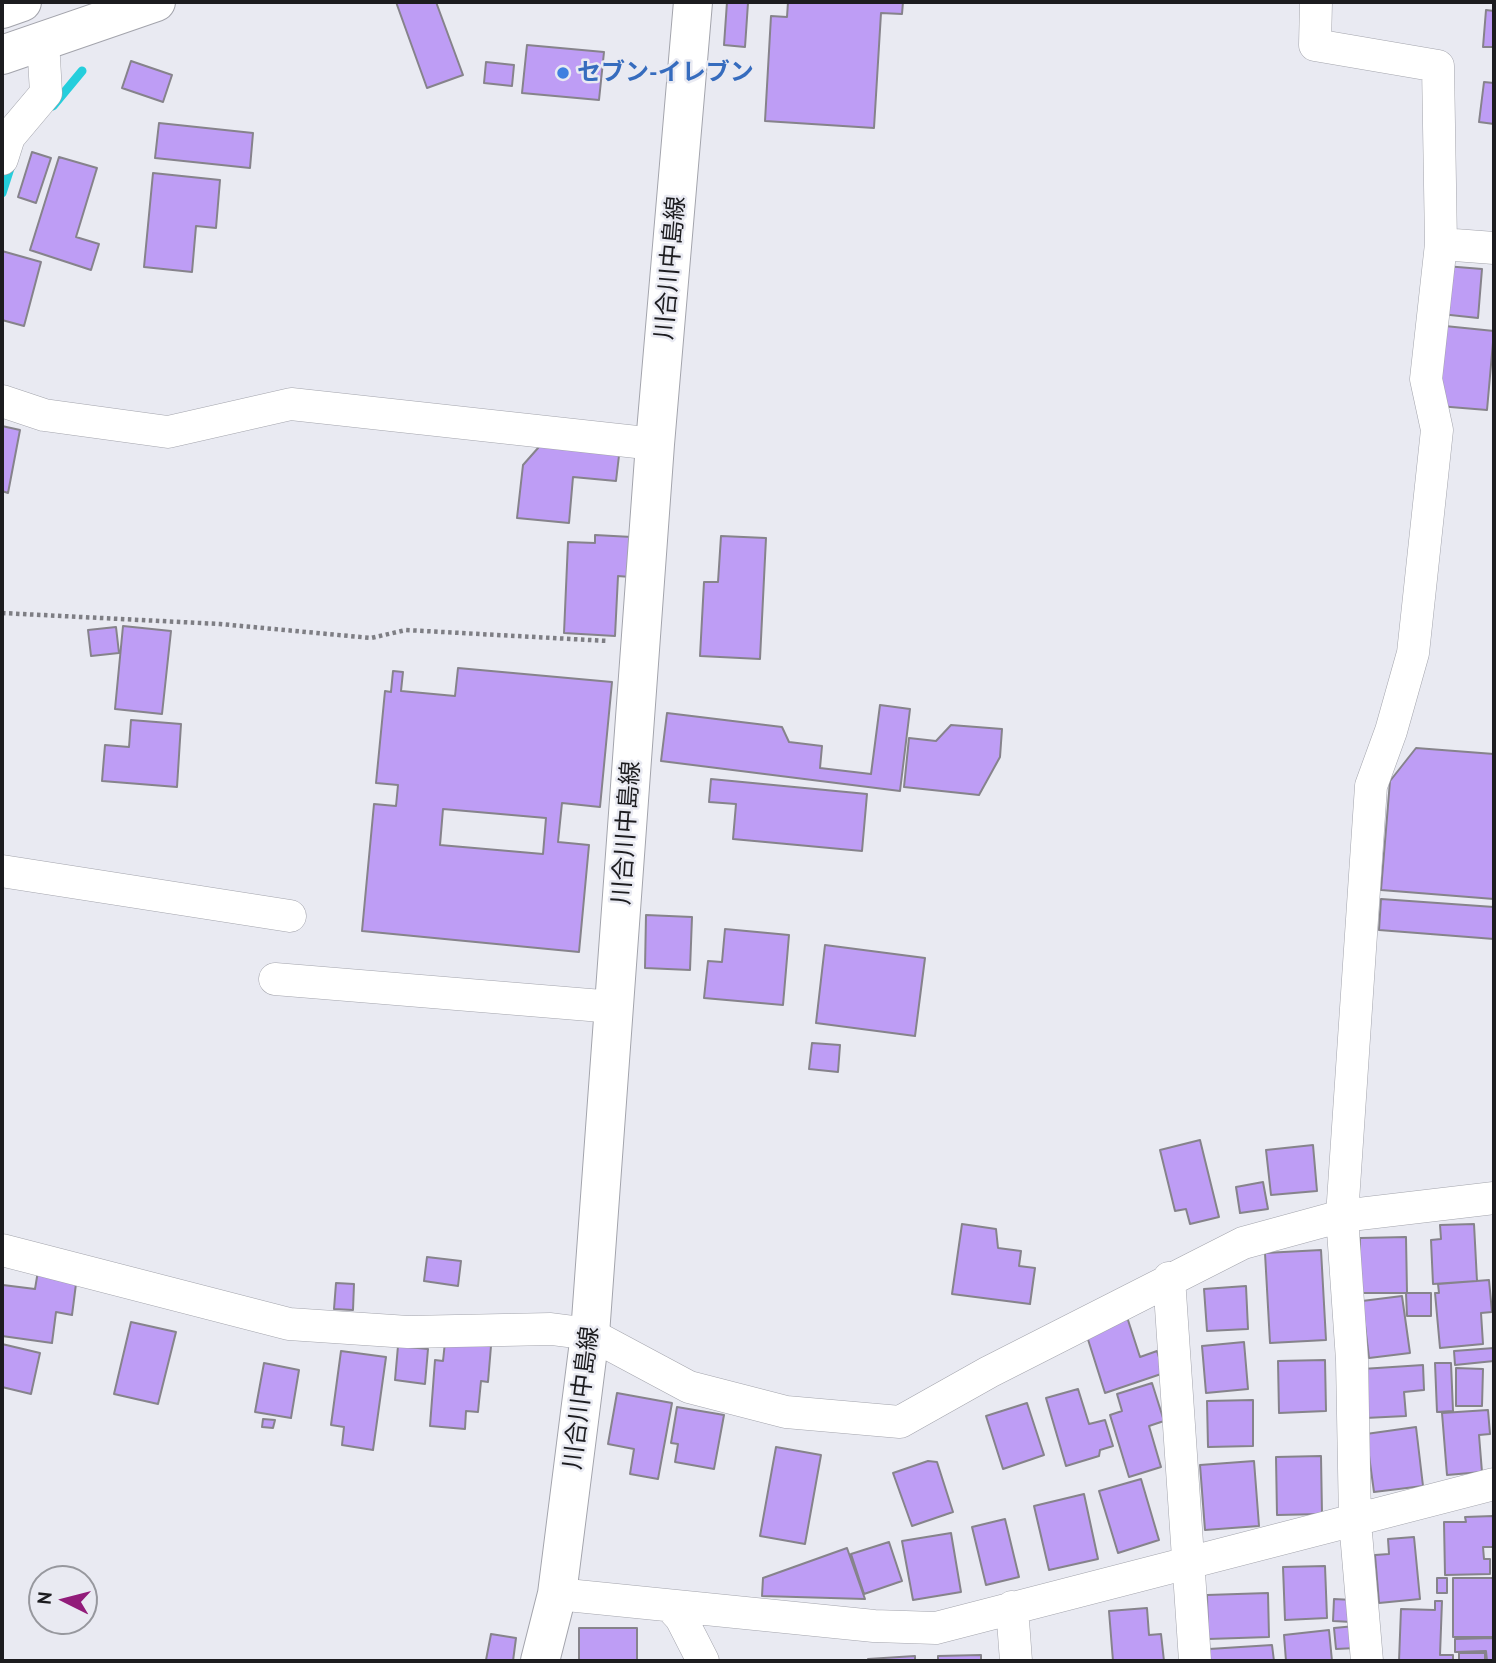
<!DOCTYPE html>
<meta charset="utf-8">
<style>
body{margin:0}
#map{position:relative;width:1496px;height:1663px;overflow:hidden;background:#e9eaf2;font-family:"PT Sans",sans-serif}
canvas{display:block}
.frame{position:absolute;inset:0;border:4px solid #1c1c1f;pointer-events:none}
.north{position:absolute;left:28px;top:1565px;width:70px;height:70px;box-sizing:border-box;background:#e9eaf2;border:2px solid #97989e;border-radius:50%;rotate:276deg;font-size:19px;font-weight:700;line-height:28px;text-align:center;color:#1c1c1f}
.north::after{content:'';display:block;margin:auto;width:24px;height:32px;background:#921c7a;clip-path:polygon(50% 0,100% 100%,50% 72%,0 100%)}
</style>
<div id="map">
<canvas width="1496" height="1663"></canvas>
<div class="frame"></div>
<div class="north">N</div>
</div>
<script>
const ctx = document.querySelector('canvas').getContext('2d');
ctx.lineJoin = 'round';
function strokePath(path, color, width, dash) {
  ctx.strokeStyle = color;
  ctx.lineWidth = width;
  ctx.lineCap = dash ? 'butt' : 'round';
  ctx.setLineDash(dash || []);
  ctx.stroke(path);
}
function fill(path, color) {
  ctx.fillStyle = color;
  ctx.fill(path, 'evenodd');
}
function write(font, color, halo, rows, align = 'center') {
  ctx.font = font + ' "PT Sans","Noto Sans JP",sans-serif';
  ctx.lineWidth = 5;
  ctx.setLineDash([]);
  ctx.textBaseline = 'middle';
  ctx.strokeStyle = halo;
  ctx.fillStyle = color;
  for (const [text, x, y, turn = 0] of rows) {
    ctx.save();
    ctx.translate(x, y);
    ctx.rotate((+turn || 0) * Math.PI / 180);
    ctx.textAlign = isNaN(turn) ? turn : align;
    if (halo) ctx.strokeText(text, 0, 0);
    ctx.fillText(text, 0, 0);
    ctx.restore();
  }
}
strokePath(new Path2D(`
 M53 106 82 71
 M2 193 12 162`), '#25cedc', 9);
const building = new Path2D(`
 M396 2H436L463 75 427 88Z
 M727 2 748 3 745 47 724 45Z
 M788 2H903L902 14 881 13 874 128 765 121 771 16 787 17Z
 M1486 10 1494 11V47H1483Z
 M527 45 604 52 599 100 522 93Z
 M131 61 172 75 163 102 122 88Z
 M486 62 514 65 512 86 484 83Z
 M1484 82 1494 83V124L1479 122Z
 M159 123 253 133 250 168 155 158Z
 M32 152 51 158 36 203 18 197Z
 M59 157 97 168 76 237 99 244 91 270 30 250Z
 M153 173 220 180 216 228 196 226 192 272 144 267Z
 M2 251 41 262 24 326 2 320Z
 M1445 266 1482 269 1478 318 1441 314Z
 M1445 326 1494 331 1487 410 1438 406Z
 M2 426 20 430 8 493 2 491Z
 M546 439 620 447 616 481 573 477 569 523 517 518 523 465Z
 M595 535 632 537 630 577 618 576 615 636 564 633 568 542 595 543Z
 M721 536 766 538 760 659 700 656 704 582H718Z
 M123 626 171 631 162 714 115 709Z
 M116 627 119 653 91 656 88 630Z
 M458 668 612 682 600 807 562 803 558 842 589 845 579 952 362 931 374 804 396 806 398 785 376 783 385 691 391 692 393 671 403 672 401 691 455 696ZM443 809 546 818 543 854 440 845Z
 M880 705 910 709 900 791 661 761 667 713 782 727 789 742 822 746 820 768 871 774Z
 M131 720 181 724 177 787 102 781 105 745 129 747Z
 M951 725 1002 729 1000 757 979 795 904 787 909 738 936 741Z
 M1416 748 1494 754V899L1381 890 1390 781Z
 M711 779 867 794 862 851 733 839 736 804 709 802Z
 M1381 899 1494 907V939L1379 930Z
 M646 915 692 917 690 970 645 968Z
 M725 929 789 935 783 1005 704 998 708 961 722 962Z
 M825 945 925 958 915 1036 816 1023Z
 M812 1043 840 1045 838 1072 809 1069Z
 M1200 1140 1219 1217 1190 1224 1186 1209 1175 1211 1160 1150Z
 M1313 1145 1317 1191 1271 1195 1266 1150Z
 M1263 1182 1268 1209 1240 1213 1236 1187Z
 M962 1224 996 1229 998 1248 1021 1251 1019 1266 1035 1268 1030 1304 952 1294Z
 M1474 1224 1477 1281 1433 1284 1431 1240 1441 1239 1440 1225Z
 M1406 1237 1407 1293H1360V1238Z
 M1321 1250 1326 1340 1270 1343 1265 1253Z
 M427 1257 461 1261 458 1286 424 1281Z
 M38 1271 77 1276 72 1315 56 1312 52 1343 2 1336 3 1285 35 1289Z
 M1489 1280 1492 1312 1481 1313 1483 1344 1440 1348 1435 1293H1439L1438 1284Z
 M336 1283 354 1284 353 1310 334 1309Z
 M1246 1286 1248 1329 1207 1331 1204 1289Z
 M1406 1293H1431V1316H1407Z
 M1402 1296 1410 1353 1369 1358 1362 1301Z
 M1127 1317 1140 1357 1157 1351 1164 1373 1105 1393 1085 1330Z
 M131 1322 176 1332 158 1404 114 1394Z
 M445 1342 491 1346 488 1382 481 1381 478 1412 466 1411 465 1429 430 1426 435 1360 443 1361Z
 M1244 1342 1248 1389 1206 1393 1202 1346Z
 M2 1344 40 1353 31 1394 2 1387Z
 M398 1346 428 1349 425 1384 395 1380Z
 M1494 1348V1361L1455 1365 1454 1351Z
 M341 1351 386 1357 373 1450 342 1445 344 1427 331 1425Z
 M1325 1360 1326 1411 1279 1413 1278 1361Z
 M264 1363 299 1370 291 1418 255 1412Z
 M1435 1363H1451L1453 1411 1437 1412Z
 M1423 1365 1424 1390 1404 1392 1406 1416 1365 1418 1362 1369Z
 M1456 1368 1483 1369 1482 1406H1456Z
 M1152 1383 1164 1421 1149 1426 1161 1467 1129 1477 1110 1415 1122 1411 1117 1394Z
 M1078 1389 1089 1424 1105 1420 1113 1446 1100 1450 1099 1456 1066 1466 1046 1398Z
 M617 1393 672 1403 658 1479 630 1474 634 1449 608 1444Z
 M1253 1400V1446L1208 1447 1207 1401Z
 M1027 1403 1044 1455 1003 1469 986 1416Z
 M677 1407 724 1415 714 1469 675 1462 678 1444 671 1443Z
 M1488 1410 1490 1434 1479 1435 1482 1472 1447 1475 1442 1413Z
 M263 1419 275 1420 273 1428 262 1427Z
 M1416 1427 1423 1486 1374 1492 1366 1434Z
 M776 1447 821 1455 805 1544 760 1536Z
 M1321 1456 1322 1514 1277 1515 1276 1457Z
 M928 1461 937 1462 953 1512 912 1526 893 1473Z
 M1254 1461 1259 1526 1205 1530 1200 1465Z
 M1141 1479 1159 1540 1118 1553 1099 1491Z
 M1084 1494 1098 1559 1049 1570 1034 1506Z
 M1493 1516 1494 1547H1483L1484 1559H1490V1574L1445 1575 1444 1522H1466L1465 1517Z
 M1005 1519 1019 1577 986 1585 972 1527Z
 M951 1533 961 1592 913 1600 902 1541Z
 M1414 1537 1420 1599 1379 1603 1375 1555 1389 1554 1388 1539Z
 M889 1542 902 1581 864 1594 851 1554Z
 M847 1548 865 1599 762 1596 763 1578Z
 M1325 1566 1327 1618 1285 1620 1283 1567Z
 M1437 1578H1447V1593H1437Z
 M1453 1578H1494V1637H1453Z
 M1268 1593 1269 1637 1208 1639 1207 1595Z
 M1334 1599 1353 1600 1352 1622 1333 1621Z
 M1435 1601H1442L1440 1655H1453V1661H1399L1401 1609 1435 1610Z
 M1147 1608 1149 1635 1161 1634 1164 1661H1113L1109 1611Z
 M1355 1626 1356 1648 1336 1649 1334 1628Z
 M579 1628H637V1661H579Z
 M1329 1630 1332 1661H1286L1284 1635Z
 M491 1634 516 1638 513 1661 486 1660Z
 M1494 1638V1661H1487L1486 1651 1455 1652V1639Z
 M1272 1645 1274 1661H1210L1209 1649Z
 M1459 1653H1485V1661H1459Z
 M981 1655V1661H938V1656Z
 M915 1656V1661H868V1659Z`);
fill(building, '#be9df5');
strokePath(building, '#86838b', 2);
const minor = new Path2D(`
 M1316 2 1315 45 1438 66 1441 244 1426 379 1437 430 1413 653 1391 731 1371 786 1342 1216 1352 1360 1355 1521 1367 1661
 M2 159 9 137 46 93 43 41
 M1441 244 1494 248
 M2 401 44 415 168 432 291 404 655 444
 M2 871 290 916
 M275 979 614 1007
 M2 1250 289 1324 408 1332 551 1329 590 1334 689 1387 786 1412 900 1422 989 1372 1243 1243 1342 1216 1494 1198
 M1169 1278 1195 1661
 M557 1594 874 1626 936 1628 1494 1484
 M671 1607 681 1618 703 1661
 M1012 1607 1016 1661`);
const major = new Path2D(`
 M2 9 22 2
 M2 55 156 2
 M540 1661 557 1594 590 1334 655 444 693 2`);
strokePath(minor, '#a3a4ac', 33);
strokePath(major, '#a3a4ac', 40);
strokePath(new Path2D(`
 M2 613 220 624 371 638 406 630 608 641`), '#7e7e84', 4.5, [3.5, 3.5]);
strokePath(minor, '#fff', 32);
strokePath(major, '#fff', 38);
for (const [x, y, r, color] of [
 [563,73,7,"#3f7fe0"]
]) {
  const dot = new Path2D();
  dot.arc(x, y, r, 0, 2 * Math.PI);
  ctx.fillStyle = color;
  ctx.fill(dot);
  strokePath(dot, '#e9eaf2', 2.5);
}
write('bold 24px', '#366cbe', '#e9eaf2', [
 ["セブン-イレブン",577,73]
], 'left');
write('24px', '#1c1c1f', '#e9eaf2', [
 ["川合川中島線",671,268,-85],
 ["川合川中島線",627,833,-86],
 ["川合川中島線",582,1398,-83]
]);
</script>
